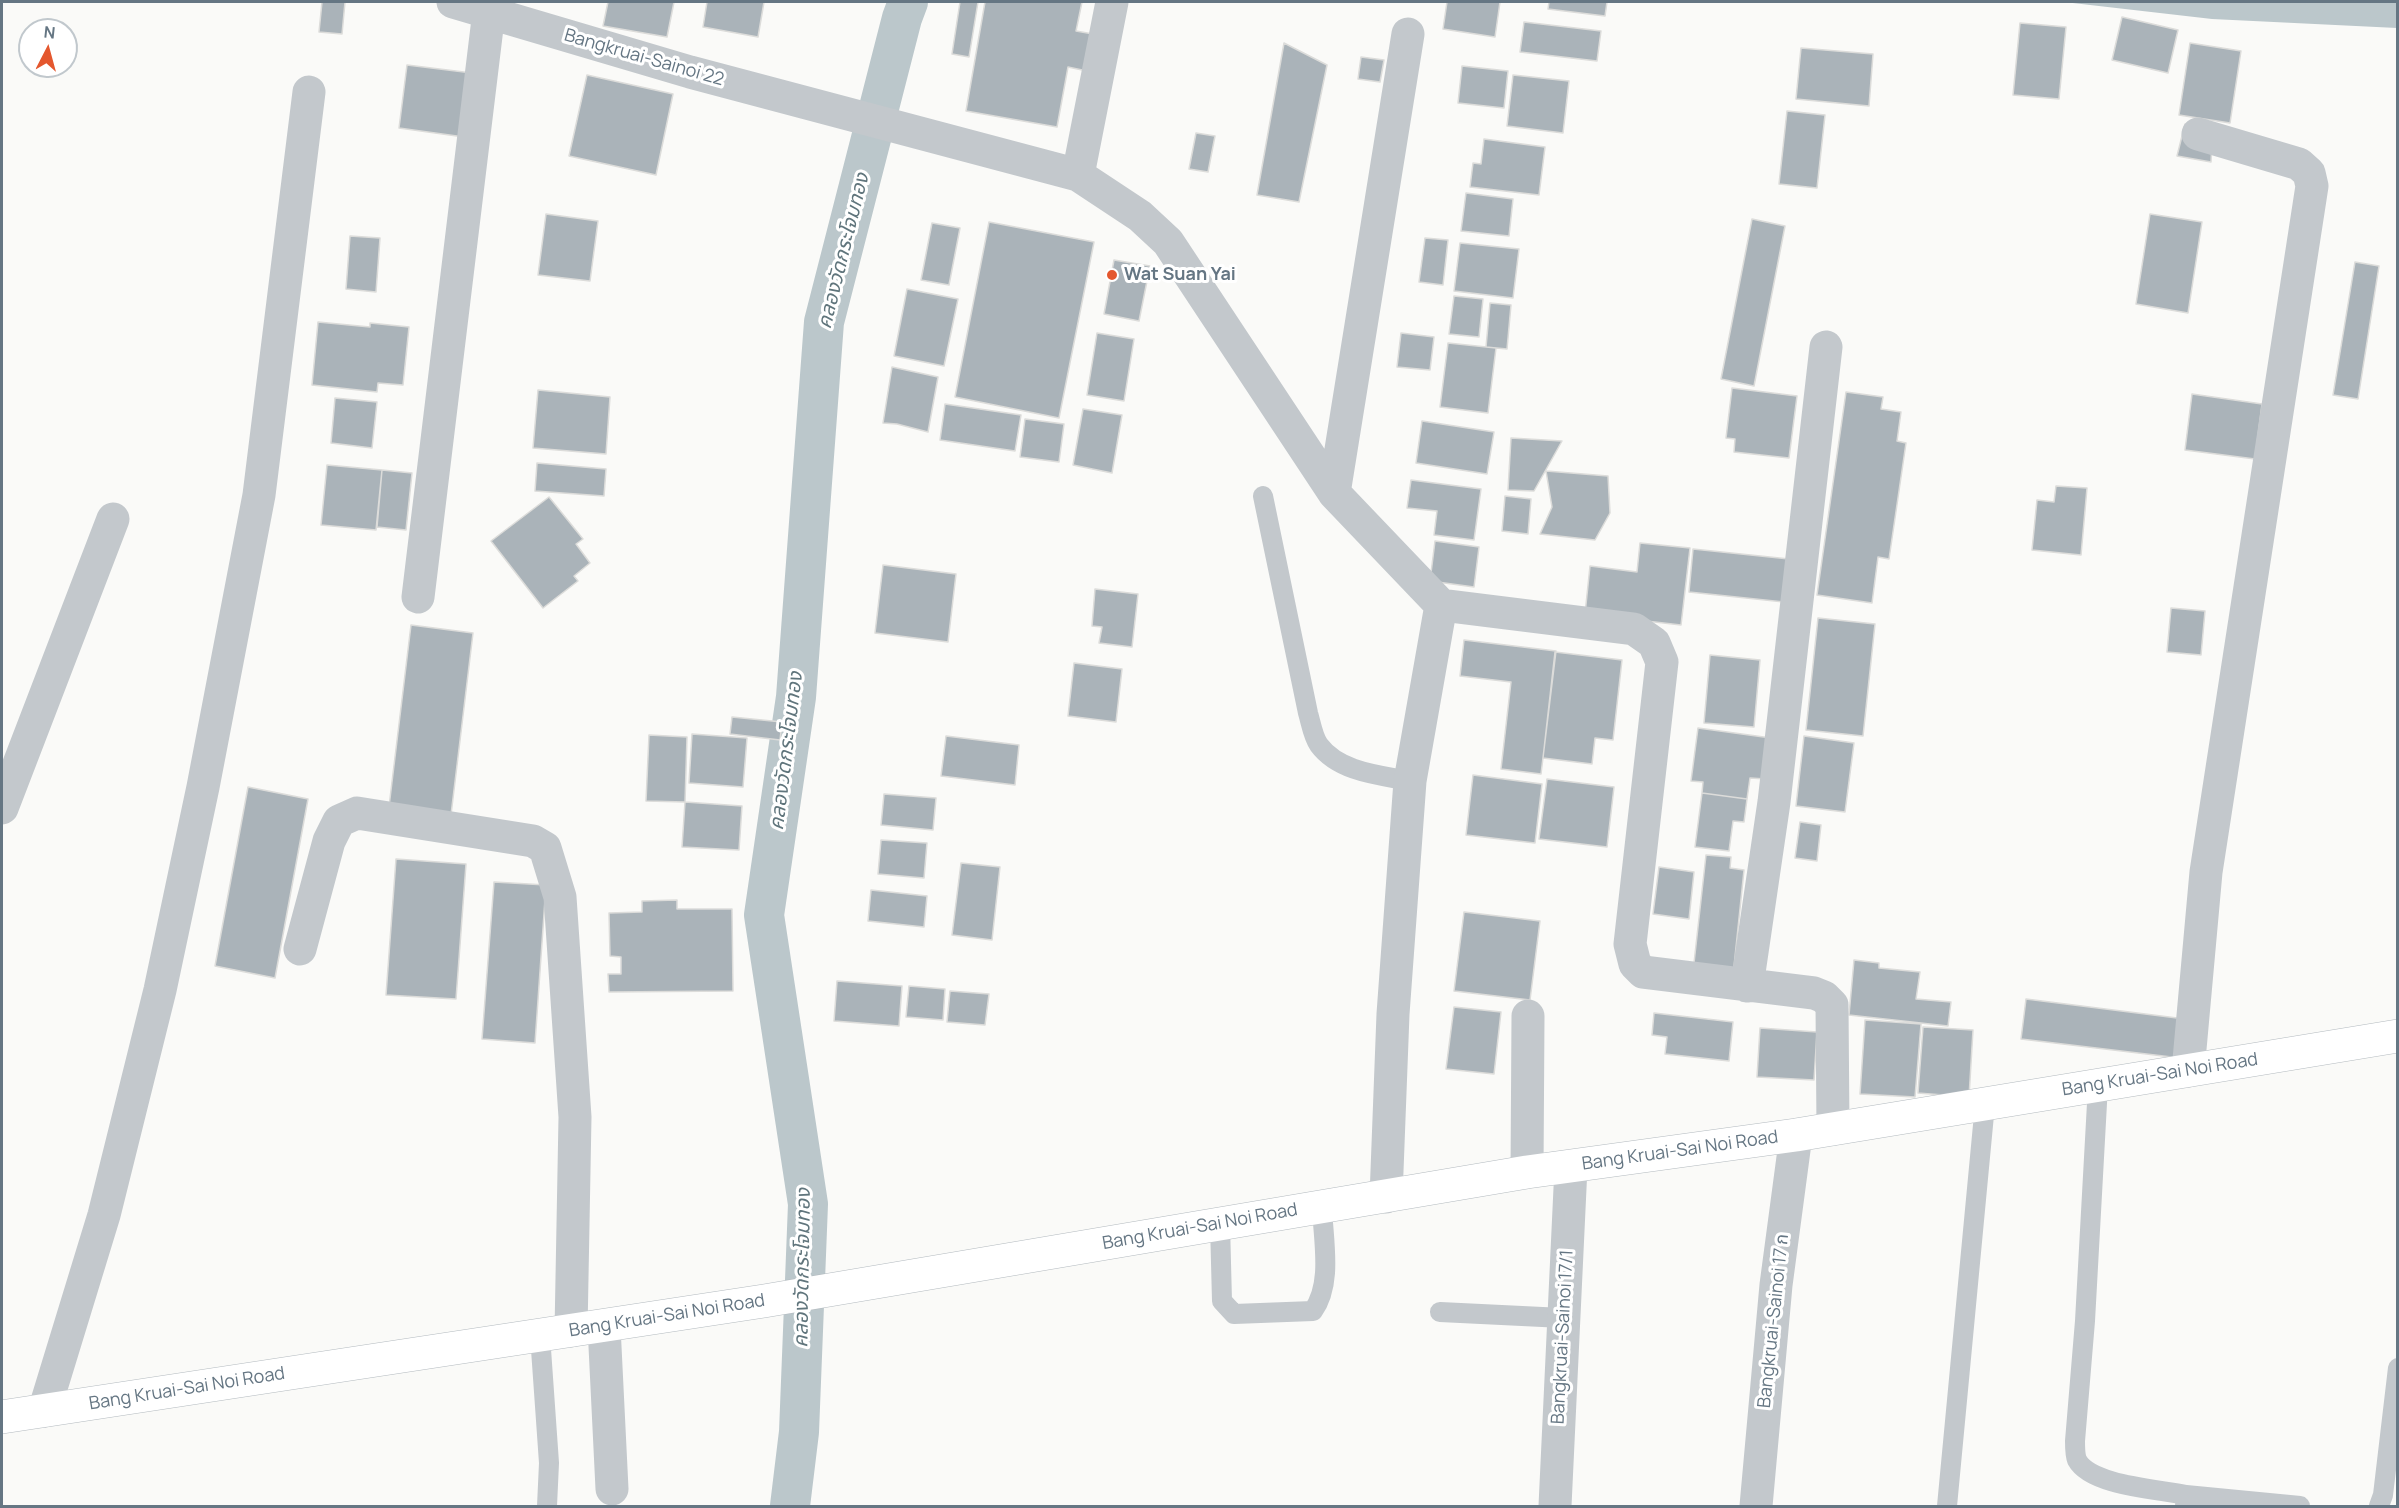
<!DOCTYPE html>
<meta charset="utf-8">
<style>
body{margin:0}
#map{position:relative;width:2399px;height:1508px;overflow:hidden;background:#fafaf8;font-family:Manrope,sans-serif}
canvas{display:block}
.frame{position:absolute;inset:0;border:3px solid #657683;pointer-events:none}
.north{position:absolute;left:18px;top:18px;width:60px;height:60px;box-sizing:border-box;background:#fff;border:2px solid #c1c8cd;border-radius:50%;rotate:6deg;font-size:16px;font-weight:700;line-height:24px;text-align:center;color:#657683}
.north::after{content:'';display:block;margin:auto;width:21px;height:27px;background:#e4572e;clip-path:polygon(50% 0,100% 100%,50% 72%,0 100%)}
</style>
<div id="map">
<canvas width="2399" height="1508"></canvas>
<div class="frame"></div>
<div class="north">N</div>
</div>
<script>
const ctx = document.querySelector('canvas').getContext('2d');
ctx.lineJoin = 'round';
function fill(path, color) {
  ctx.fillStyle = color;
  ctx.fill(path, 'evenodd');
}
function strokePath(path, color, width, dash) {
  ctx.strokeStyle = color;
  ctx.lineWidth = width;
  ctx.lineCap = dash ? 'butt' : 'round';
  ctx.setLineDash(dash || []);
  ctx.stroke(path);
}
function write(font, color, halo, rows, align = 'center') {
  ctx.font = font + ' Manrope,"Noto Sans Thai",sans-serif';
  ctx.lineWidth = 6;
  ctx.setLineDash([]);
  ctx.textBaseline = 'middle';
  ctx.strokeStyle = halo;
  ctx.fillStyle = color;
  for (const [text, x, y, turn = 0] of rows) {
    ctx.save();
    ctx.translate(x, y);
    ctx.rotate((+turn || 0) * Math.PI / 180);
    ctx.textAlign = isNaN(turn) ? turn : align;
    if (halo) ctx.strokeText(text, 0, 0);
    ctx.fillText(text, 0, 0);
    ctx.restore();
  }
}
fill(new Path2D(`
 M2064 2H2397V28L2212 19Z`), '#bbc7cb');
strokePath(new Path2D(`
 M790 1506 799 1432 808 1204 764 915 796 697 824 322 902 18 908 2`), '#bbc7cb', 40);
const building = new Path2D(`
 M322 2H345L342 34 319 32Z
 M608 2H674L667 37 603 26Z
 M707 2H764L758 37 703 27Z
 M960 2H978L969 57 952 54Z
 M985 2H1082L1076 31 1093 34 1087 71 1068 67 1057 127 966 111Z
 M1447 2H1500L1495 37 1443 29Z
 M1549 2H1607L1605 16 1548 9Z
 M2122 17 2178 30 2168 73 2112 60Z
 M1524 22 1601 31 1597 61 1520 52Z
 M2020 23 2066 27 2059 99 2013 95Z
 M1284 43 1327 65 1299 202 1257 195Z
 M2190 43 2241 51 2230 123 2179 115Z
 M1801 48 1873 54 1869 106 1796 99Z
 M1361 57 1384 60 1380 82 1358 79Z
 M407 65 472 73 464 137 399 128Z
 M1462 66 1508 71 1504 108 1458 103Z
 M587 75 673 94 656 175 569 156Z
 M1513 75 1569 81 1563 133 1507 126Z
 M1787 111 1825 115 1817 188 1779 184Z
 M2185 124 2192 137 2212 144 2211 162 2177 156Z
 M1196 133 1215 136 1208 172 1189 169Z
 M1484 139 1545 147 1539 195 1470 187 1473 163 1481 164Z
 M1466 193 1513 199 1509 236 1461 231Z
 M546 214 598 221 590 281 538 275Z
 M2150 214 2202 222 2188 313 2136 304Z
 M1752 219 1785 226 1754 386 1721 379Z
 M989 222 1094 242 1059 418 955 397Z
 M932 223 960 228 949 285 921 280Z
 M350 236 380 238 376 292 346 289Z
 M1425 238 1448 240 1443 285 1419 282Z
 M1460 243 1519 249 1513 298 1454 291Z
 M1114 260 1150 266 1139 321 1104 314Z
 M2355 262 2379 266 2358 399 2333 395Z
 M907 289 958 299 944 366 894 356Z
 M1454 296 1483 299 1479 337 1449 334Z
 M1490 303 1511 305 1507 349 1486 347Z
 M318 322 370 327V323L409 327 403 385 378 383 377 392 312 385Z
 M1097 333 1134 339 1124 401 1087 395Z
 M1401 333 1434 337 1430 370 1397 367Z
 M1448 343 1496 348 1488 413 1440 407Z
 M892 367 938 377 928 432 897 424 883 423Z
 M1732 388 1797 396 1789 458 1734 452 1735 439 1726 438Z
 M538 390 610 397 606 454 533 448Z
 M1846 392 1883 397 1881 409 1901 412 1897 441 1906 443 1889 559 1878 557 1872 603 1817 595Z
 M2192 394 2262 404 2255 459 2185 450Z
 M335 398 377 402 372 448 331 443Z
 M945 404 1021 415 1015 451 940 440Z
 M1083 409 1122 415 1112 473 1073 465Z
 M1025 419 1064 424 1059 462 1020 457Z
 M1422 421 1494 432 1487 474 1416 463Z
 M1511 438 1562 441 1534 491 1508 490Z
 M537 463 606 469 604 496 535 491Z
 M327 465 382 470 376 530 321 525Z
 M382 470 412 473 406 530 377 527Z
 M1546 471 1608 476 1610 513 1595 540 1540 534 1552 507Z
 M1411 480 1481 489 1474 540 1434 535 1437 511 1407 508Z
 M2056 486 2087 488 2081 555 2032 550 2037 500 2054 502Z
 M1505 496 1531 499 1528 534 1502 531Z
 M549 497 583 539 576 544 590 563 574 576 578 581 543 608 491 541Z
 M1435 541 1479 547 1474 587 1430 581Z
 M1640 543 1690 548 1681 625 1585 614 1590 566 1637 572Z
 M1693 549 1789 559 1784 602 1689 592Z
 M883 565 956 574 948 642 875 633Z
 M1095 589 1138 594 1132 647 1099 643 1102 627 1092 626Z
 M2171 608 2205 611 2201 655 2167 652Z
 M1818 618 1875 624 1863 736 1806 730Z
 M411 625 473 633 450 823 388 815Z
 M1464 640 1556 651 1541 774 1501 769 1511 682 1460 676Z
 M1555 652 1622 660 1613 740 1595 738 1592 764 1543 758Z
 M1710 655 1760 660 1754 727 1704 723Z
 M1074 663 1122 669 1116 722 1068 716Z
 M732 717 782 722 780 740 730 734Z
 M1698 728 1771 738 1766 779 1750 778 1747 799 1702 793 1703 782 1691 781Z
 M692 734 747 738 743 787 689 783Z
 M649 735 687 737 685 802 646 801Z
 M946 736 1019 745 1015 785 941 776Z
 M1804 736 1854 743 1845 812 1796 806Z
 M1473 775 1542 784 1535 843 1466 835Z
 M1547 779 1614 787 1607 847 1539 839Z
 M248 787 308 799 275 978 215 966Z
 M1702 793 1747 799 1744 822 1733 821 1729 851 1695 847Z
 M884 794 936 798 933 830 881 825Z
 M685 802 742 806 739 850 682 847Z
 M1800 822 1821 825 1817 861 1795 858Z
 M881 840 927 843 924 878 878 874Z
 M1706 855 1731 857 1730 868 1744 870 1733 976 1693 972Z
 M396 859 466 864 456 999 386 995Z
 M961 863 1000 867 992 940 952 935Z
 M1659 867 1694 872 1689 919 1653 914Z
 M494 882 546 885 535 1043 482 1039Z
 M871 890 927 896 924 927 868 921Z
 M677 900V909H732L733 991 609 992 608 974H621V957L610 956 609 913 642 912V901Z
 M1464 912 1540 921 1530 1000 1454 991Z
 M1854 960 1879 963V968L1920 972 1916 999 1951 1002 1948 1026 1849 1015Z
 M837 981 902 986 899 1026 834 1021Z
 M909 986 945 989 943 1020 906 1017Z
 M950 991 989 994 985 1025 947 1022Z
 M2026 999 2185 1019 2180 1058 2021 1039Z
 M1454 1007 1501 1012 1494 1074 1446 1069Z
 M1654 1013 1733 1022 1729 1061 1665 1054 1667 1037 1652 1035Z
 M1865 1020 1921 1024 1915 1097 1860 1094Z
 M1923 1027 1973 1030 1969 1097 1918 1093Z
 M1760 1028 1817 1032 1814 1080 1757 1077Z`);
fill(building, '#aab3b9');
strokePath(building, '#dcdcda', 1.5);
const secondary = new Path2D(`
 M2 1417 764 1301 1527 1172 1796 1135 2398 1036`);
strokePath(secondary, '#b3babf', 34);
strokePath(new Path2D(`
 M1263 496 1308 713C1311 723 1313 737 1319 745 1339 772 1379 775 1410 781
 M2098 1085 2085 1321 2075 1441C2075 1446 2075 1455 2077 1460 2091 1486 2159 1489 2186 1495L2185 1506
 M1220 1224 1222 1301 1234 1314 1313 1311C1333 1283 1323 1240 1322 1206
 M1440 1312 1563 1318
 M540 1335 549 1463 547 1506
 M2186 1495 2300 1506
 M1947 1506 1985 1104
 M2379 1506 2383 1495 2398 1368`), '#c3c8cc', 20);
strokePath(new Path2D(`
 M453 2 690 72 1078 175 1140 216 1168 242 1334 493 1441 605 1634 629 1654 643 1662 662 1630 944 1635 964 1643 972 1814 993 1824 997 1832 1005 1833 1129
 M1078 175 1112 2
 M1334 493 1408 34
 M418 597 489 11
 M2 808 113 519
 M300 949 329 841 339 821 357 813 533 841 545 848 560 897 575 1117 571 1331
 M1747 986 1774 802 1826 347
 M2188 1071 2206 872 2312 186 2309 173 2299 164 2198 134
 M1527 1172 1528 1016
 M1386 1197 1393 1014 1410 781 1441 605
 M604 1326 612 1489
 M44 1411 104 1215 160 990 203 787 259 495 309 92
 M1555 1506 1571 1167
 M1756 1506 1776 1285 1796 1135`), '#c3c8cc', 33);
strokePath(secondary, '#fff', 33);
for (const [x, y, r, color] of [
 [1112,275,6,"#e4572e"]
]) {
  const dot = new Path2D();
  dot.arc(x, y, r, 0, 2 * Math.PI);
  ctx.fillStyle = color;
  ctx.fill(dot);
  strokePath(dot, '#fff', 2);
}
write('18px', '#657683', '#fff', [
 ["Bangkruai-Sainoi 22",644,58,16],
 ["Bang Kruai-Sai Noi Road",2160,1075,-9],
 ["Bang Kruai-Sai Noi Road",1680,1151,-8],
 ["Bang Kruai-Sai Noi Road",1200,1227,-10],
 ["Bang Kruai-Sai Noi Road",667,1316,-9],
 ["Bangkruai-Sainoi 17 ก",1774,1321,-84],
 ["Bangkruai-Sainoi 17/1",1563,1337,-87],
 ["Bang Kruai-Sai Noi Road",187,1389,-9]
]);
write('bold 18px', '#657683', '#fff', [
 ["Wat Suan Yai",1124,275]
], 'left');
write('italic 20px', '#60757c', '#fff', [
 ["คลองวัดกระโจมทอง",844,251,-76],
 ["คลองวัดกระโจมทอง",787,751,-83],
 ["คลองวัดกระโจมทอง",803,1268,-89]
]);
</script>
